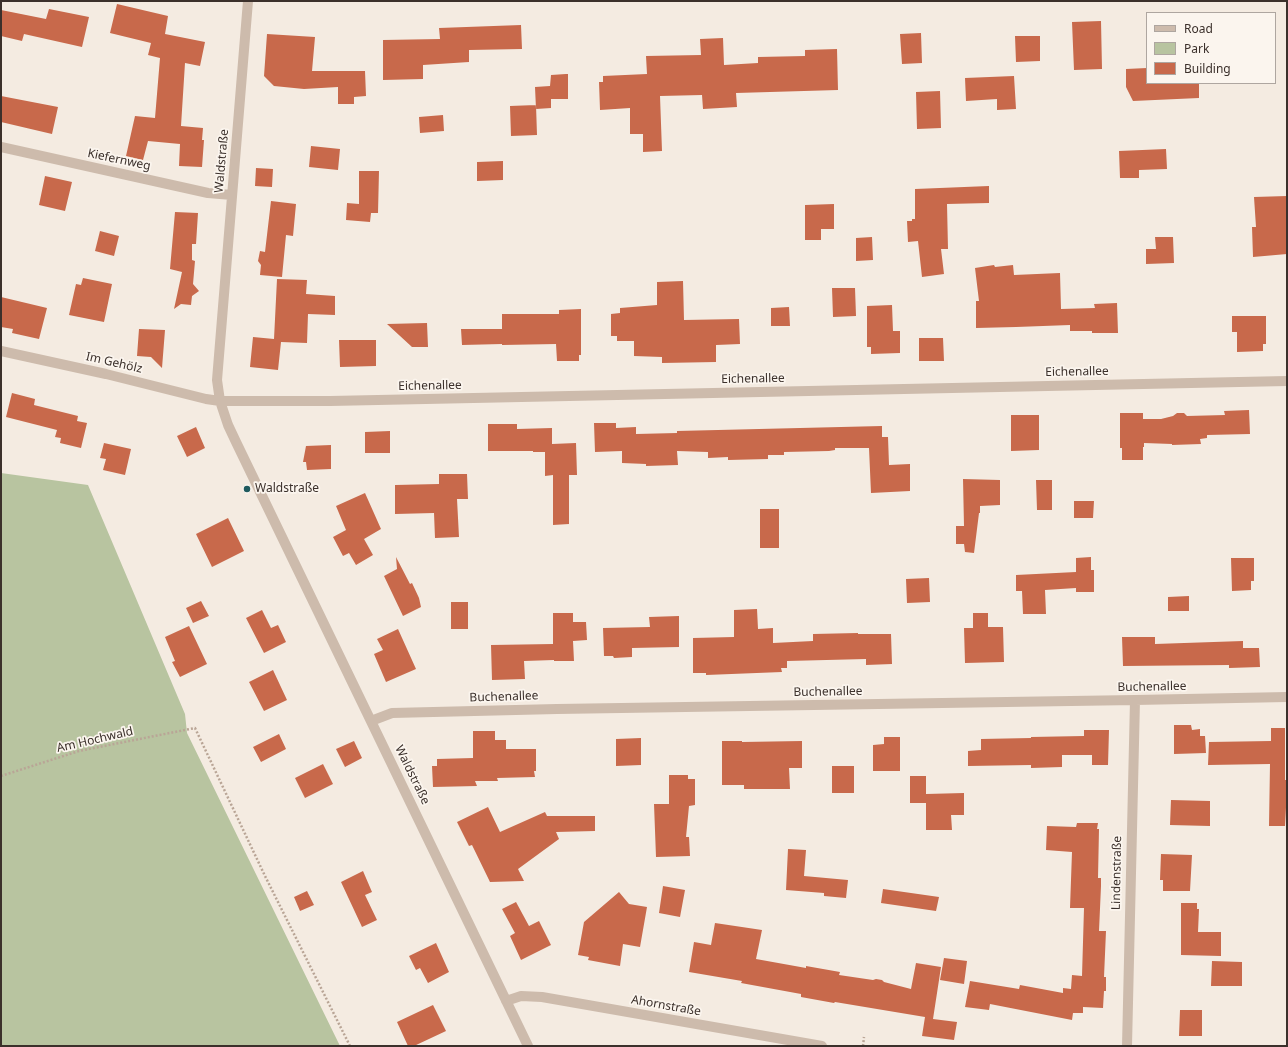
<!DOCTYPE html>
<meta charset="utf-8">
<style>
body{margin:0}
#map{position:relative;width:1288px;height:1047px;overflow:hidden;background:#f4ebe1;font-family:"Noto Sans",sans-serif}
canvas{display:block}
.frame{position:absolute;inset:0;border:2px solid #3b302b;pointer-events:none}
.legend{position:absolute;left:1146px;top:12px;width:130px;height:72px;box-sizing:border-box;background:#fbf5ee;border:1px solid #aea6a0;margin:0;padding:5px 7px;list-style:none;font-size:12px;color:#3b302b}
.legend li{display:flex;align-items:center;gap:8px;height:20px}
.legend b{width:20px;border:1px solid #aea6a0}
</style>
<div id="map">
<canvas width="1288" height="1047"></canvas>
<div class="frame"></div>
<ul class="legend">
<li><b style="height:5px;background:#cdbbac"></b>Road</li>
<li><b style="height:11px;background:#b8c4a0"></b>Park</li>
<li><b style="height:11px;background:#c8694b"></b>Building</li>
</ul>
</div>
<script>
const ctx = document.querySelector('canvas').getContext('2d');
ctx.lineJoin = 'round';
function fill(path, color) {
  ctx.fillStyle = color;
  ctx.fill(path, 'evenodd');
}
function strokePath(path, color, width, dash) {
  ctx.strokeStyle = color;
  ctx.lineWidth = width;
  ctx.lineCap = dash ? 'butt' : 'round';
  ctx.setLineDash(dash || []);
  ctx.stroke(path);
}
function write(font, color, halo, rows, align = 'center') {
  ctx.font = font + ' "Noto Sans",sans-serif';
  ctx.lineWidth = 3.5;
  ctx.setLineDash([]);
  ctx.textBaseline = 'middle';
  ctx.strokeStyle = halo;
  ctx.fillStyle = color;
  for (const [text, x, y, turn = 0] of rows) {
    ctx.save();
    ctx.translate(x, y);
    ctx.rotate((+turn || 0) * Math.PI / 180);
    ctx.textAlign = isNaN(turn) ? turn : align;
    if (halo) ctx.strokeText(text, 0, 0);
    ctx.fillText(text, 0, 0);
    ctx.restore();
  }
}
fill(new Path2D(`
 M1 473 88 485 185 714 187 733 340 1046H1Z`), '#b8c4a0');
fill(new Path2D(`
 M117 4 168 16 165 34 205 42 200 66 185 63 181 126 203 128 202 140H204L202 167 179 166 180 144 148 141 143 160 126 156 135 116 155 118 160 58 148 55 151 43 110 33Z
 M49 9 89 17 82 47 24 34 22 41 1 36V10L46 19Z
 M1101 21 1102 69 1074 70 1072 22Z
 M521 25 522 49 469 50V62L423 65V79L383 80V40L440 39 439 28Z
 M921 33 922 63 902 64 900 34Z
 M267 34 315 37 312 71H365L366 96 354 97V104H338V87L304 89 274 86 264 76Z
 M1015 36H1040V61L1016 62Z
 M723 38 724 65 758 63V57L805 56V50L837 49 838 90 736 93 737 107 703 109 702 95 660 96 662 151 643 152V134H630V108L600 110 599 82H603V76L647 74 646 56 701 55 700 39Z
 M1147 68V83H1199V98L1133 101 1126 87V69Z
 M566 74H568V99H551V108L536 109 535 87 550 86 551 75Z
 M1014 76 1016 109 997 110V99L966 101 965 78Z
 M940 91 941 128 917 129 916 92Z
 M1 96 58 107 52 134 1 122Z
 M536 105 537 135 511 136 510 106Z
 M443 115 444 131 420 133 419 117Z
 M311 146 340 149 338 170 309 167Z
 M1166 149 1167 169 1139 170V178H1120L1119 151Z
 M503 161V180L477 181V162Z
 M256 168 273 169 272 187 255 186Z
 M359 171H379L378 213H371L370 222 346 220 347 203 359 204Z
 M45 176 72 182 65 211 39 205Z
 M989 186V203L947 204 948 249H941L944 274 922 277 918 241 908 242 907 221H912V219H915V189Z
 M1287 196V254L1253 257 1252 227H1256L1254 197Z
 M271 201 296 204 293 236 286 235 282 277 260 275 261 265 258 261 260 251 265 252Z
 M834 204V229H821V240H805V205Z
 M175 212 198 213 196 244H192V260L195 261 193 284 199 291 192 296 191 305 181 304 174 309 182 272 170 269Z
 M100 231 119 236 114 256 95 251Z
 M872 237 873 260 856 261V238Z
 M1155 237H1173L1174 263 1146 264V249H1156Z
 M994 265 995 267 1013 265 1014 275 1060 273 1061 309 1095 308 1094 304 1117 303 1118 333H1092V331H1070V325L1016 327 976 328V301H979L975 268Z
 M83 278 112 284 104 322 69 315 76 284 81 285Z
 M277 279 307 280 306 294 335 296V315L308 314 307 343 281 342 278 370 250 367 253 337 274 339Z
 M683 281 684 320 739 319 740 344 716 345V362L662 363V357L634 356V341H617V336H611V314L620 313V308L657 305V282Z
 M832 288H855L856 316 833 317Z
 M1 297 47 308 39 339 12 333 13 329 1 327Z
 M892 305 893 331H900V353L871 354V347H867V306Z
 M789 307 790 326H771V308Z
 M581 309V355H579V361H557L556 344 502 345V344L462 345 461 329H502V314H559V310Z
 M1232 316H1266V344H1263V351L1237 352V332H1232Z
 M427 323 428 347H412L387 324Z
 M139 329 165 330 162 368 151 357 137 356Z
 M919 338H943L944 361H919Z
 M339 340H376V366L340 367Z
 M12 393 35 399 34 405 78 416 77 421 87 423 81 448 60 443 61 438 55 437 57 430 6 417Z
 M1249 410 1250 434 1207 435V438L1200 439 1201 444 1172 445V444L1144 443V447H1143V460H1122V448H1120V413H1143V419H1161L1173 416 1177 413H1184L1187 416 1225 415 1224 411Z
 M1011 415H1039V450L1011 451Z
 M594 423H616V428L636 427V434L677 433V431L882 426V437H888L889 465 910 464V491L871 493 869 448H835V450L829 451 784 452V455H768V459L728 460V457L708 458V452L677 451 678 465 646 466V464L622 463V451L595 452Z
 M488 424H517V429L552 428V444L576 443 577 475H569V524L553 525V475L545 476V452H533V451H488Z
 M196 427 205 448 187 457 177 436Z
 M390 431V453H365V432Z
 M104 443 131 449 125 475 103 470 106 459 100 458Z
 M331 445V469L307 470 306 462H303L306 446Z
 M439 474H467L468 499H457L459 537 435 538 434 513 395 514V485L439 484Z
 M963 479 1000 480V505L980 506V513H979L974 553 965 552 964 544H956V526H964Z
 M1036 480H1052V510H1037Z
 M365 493 381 529 364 539 373 555 356 565 349 553 343 556 333 537 346 530 336 506Z
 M1074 501H1094L1093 518H1074Z
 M760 509H779V548H760Z
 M228 518 244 551 212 567 196 534Z
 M396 557 410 584 412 583 419 598 421 607 403 616 384 576 397 569Z
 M1091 557V570H1094V592H1076V588L1045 590 1046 614H1023L1022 591H1016V575L1076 572V558Z
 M1231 558H1254V581H1251V590L1232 591Z
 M929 578 930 602 907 603 906 579Z
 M1189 596V611H1168V597Z
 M201 601 209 616 193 623 186 608Z
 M451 602H468V629H451Z
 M757 609 758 629 773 628V643L813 641V634L858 633V634H891L892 664 866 665V659L787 661V668H781L782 672 706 675V673H693V638L734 637V610Z
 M262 610 271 628 278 625 286 642 264 653 246 618Z
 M553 613H573V622H586L587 640 573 641 574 661H554V660L524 661 525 679 492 680 491 645 553 644Z
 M973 613H988V627H1003L1004 662 965 663 964 628H973Z
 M679 616V647L632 648V657L614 658 613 656H604L603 628 650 627 649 617Z
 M189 626 207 664 180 677 172 662 175 661 165 637Z
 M398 629 416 669 386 682 374 654 383 650 377 639Z
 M1122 637H1155V644L1243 641V648H1259L1260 667 1229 668V665L1123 666Z
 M273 670 287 700 264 711 249 682Z
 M1174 725H1191L1192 730 1200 729V736H1205L1206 753 1174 754Z
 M1271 728H1285V780H1286V789H1287L1285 826H1269L1270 764 1208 765 1209 742 1271 741Z
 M1084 730H1109L1108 765H1092V755H1062V767L1031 768V765L968 766V751L981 750V739L1031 738V737L1084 736Z
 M473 731H495V740H506V749H536V771H534L535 777 497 778 498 781H475L477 786 433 787 432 766H437V759L473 758Z
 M279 734 286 749 261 762 253 747Z
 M884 737H900V771H873V745L884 744Z
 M641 738V765L616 766V739Z
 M354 741 362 758 345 767 336 749Z
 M722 741H742V742L802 741V768H789L790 789H744V785H722Z
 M323 764 333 784 305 798 295 778Z
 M832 766H854V793H832Z
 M669 775H688V779H695V805L689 806 686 837H689L690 856 656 857 654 804H669Z
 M910 776H926V794L964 793V815H951L952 830H926V803H910Z
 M1171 800 1210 801V826L1170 825Z
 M488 807 500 832 545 812 547 816H595V831L556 832 559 839 518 869 524 881 490 882 472 845 469 846 457 822Z
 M1077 823H1098L1097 829H1099L1098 878H1101V886L1099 931H1106L1104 977H1106V991H1104L1103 1008 1083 1007V1013H1073L1072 1020 990 1004 989 1010 965 1007 970 981 1019 989 1020 985 1063 993V988L1071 989 1072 975 1082 976 1084 908H1070L1072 852 1046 850 1047 826 1076 827Z
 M788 849 806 850 804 876 848 880 846 898 824 896V893L786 890Z
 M1161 854 1192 855 1190 891H1163V880H1160Z
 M363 871 372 892 365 895 377 920 362 927 341 882Z
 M663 886 685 890 680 917 659 913Z
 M883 889 939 897 936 911 881 903Z
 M307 891 314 905 300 911 294 897Z
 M619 892 629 904 647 907 640 947 623 944 620 966 588 960 589 957 578 955 584 922Z
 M516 902 529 926 539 921 551 945 521 960 510 936 515 933 502 909Z
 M1181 903H1197V909H1199L1198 932H1221V956L1181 955Z
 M715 923 762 930 756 959 806 968V966L840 972 839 975 873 980 876 979 882 980 884 982 911 989 916 963 941 967 933 1019 957 1022 954 1040 922 1036 925 1017 835 1002 834 1003 801 997V994L741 983 742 981 689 972 694 942 711 945Z
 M436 943 449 972 428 983 420 968 416 970 409 956Z
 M944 958 967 961 964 984 940 980Z
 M1212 961 1242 962V986H1211Z
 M433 1005 446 1031 414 1046H408L397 1022Z
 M1180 1010H1202V1036H1179Z`), '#c8694b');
strokePath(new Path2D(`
 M1 776 79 751 195 728 265 876 350 1046
 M863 1046 864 1037
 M912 1046V1045`), '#b9a596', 2.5, [2, 2]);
strokePath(new Path2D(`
 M248 1 217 380 220 401 228 425 236 442 528 1046
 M1 147 208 193 232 195
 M1 351 106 374 206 399 220 401H330L1287 381
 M371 721 392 713 557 709 1135 700 1287 697
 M506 1001 521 996 542 997 822 1046
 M1127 1046 1135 700`), '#cdbbac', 10);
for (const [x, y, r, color] of [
 [247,489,4,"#1f5a5e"]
]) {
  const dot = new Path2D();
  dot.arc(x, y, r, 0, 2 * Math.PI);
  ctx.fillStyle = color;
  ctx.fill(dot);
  strokePath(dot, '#fbf5ee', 1.5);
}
write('12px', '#3b302b', '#fbf5ee', [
 ["Kiefernweg",119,160,12],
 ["Waldstraße",222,161,-85],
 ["Im Gehölz",114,363,13],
 ["Eichenallee",1077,372,-1],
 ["Eichenallee",753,379,-1],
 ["Eichenallee",430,386,-1],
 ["Buchenallee",1152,687,-1],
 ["Buchenallee",828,692,-1],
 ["Buchenallee",504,697,-2],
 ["Am Hochwald",95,740,-13],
 ["Waldstraße",412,775,64],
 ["Lindenstraße",1117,873,-89],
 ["Ahornstraße",666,1006,10]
]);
write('12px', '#3b302b', '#fbf5ee', [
 ["Waldstraße",255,489]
], 'left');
</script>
